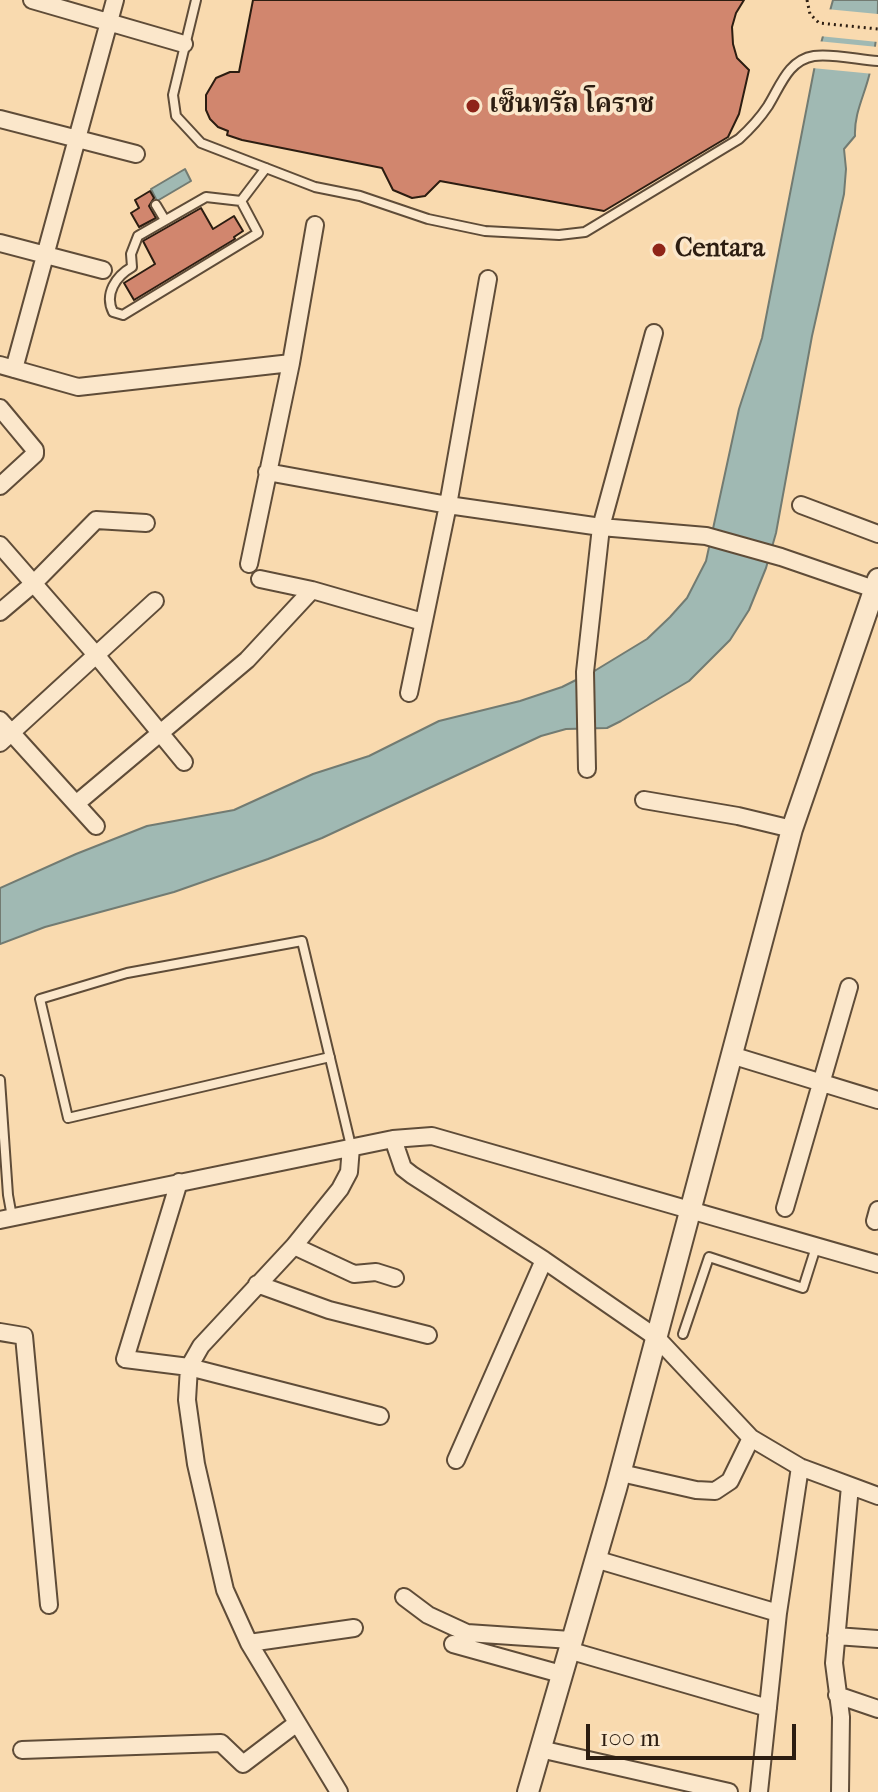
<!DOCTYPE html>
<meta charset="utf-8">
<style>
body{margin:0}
#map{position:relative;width:878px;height:1792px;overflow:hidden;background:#f9daaf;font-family:"IM FELL French Canon",serif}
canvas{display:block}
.scale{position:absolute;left:586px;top:1724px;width:210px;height:36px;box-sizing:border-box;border:4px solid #2c1d11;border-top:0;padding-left:10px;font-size:24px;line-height:28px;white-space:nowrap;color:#2c1d11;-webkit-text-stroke:6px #fbe7cb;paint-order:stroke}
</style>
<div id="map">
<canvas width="878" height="1792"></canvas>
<div class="scale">100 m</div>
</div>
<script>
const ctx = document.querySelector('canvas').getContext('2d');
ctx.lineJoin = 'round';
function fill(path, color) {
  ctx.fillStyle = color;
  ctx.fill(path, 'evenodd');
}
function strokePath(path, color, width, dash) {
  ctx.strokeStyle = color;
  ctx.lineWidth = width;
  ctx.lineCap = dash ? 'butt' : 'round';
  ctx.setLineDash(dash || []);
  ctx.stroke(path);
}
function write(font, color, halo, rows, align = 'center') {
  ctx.font = font + ' "IM FELL French Canon","Noto Serif Thai",serif';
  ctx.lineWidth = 7;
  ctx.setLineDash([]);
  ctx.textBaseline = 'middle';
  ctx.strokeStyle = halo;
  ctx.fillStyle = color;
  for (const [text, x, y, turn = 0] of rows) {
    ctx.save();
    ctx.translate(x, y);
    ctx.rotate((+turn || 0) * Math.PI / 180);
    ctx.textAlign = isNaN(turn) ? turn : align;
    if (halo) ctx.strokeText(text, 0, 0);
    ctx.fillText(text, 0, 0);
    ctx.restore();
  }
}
const water = new Path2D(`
 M833 0H878C878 25 876 51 869 76 864 96 854 114 855 136L844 149 846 169 844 194 812 336 776 533 766 568 749 610 730 640 689 681 621 721 607 728 566 729 541 736 322 838 268 859 174 892 45 927 0 944V888L76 854 147 826 234 810 313 774 369 756 439 721 520 701 562 687 596 670 647 639 670 617 687 598 706 561 739 409 762 338 815 65Z
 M185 169 191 181 157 201 151 189Z`);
fill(water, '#a0b9b3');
strokePath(water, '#727b72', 2);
fill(new Path2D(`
 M826 9 878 14V42L819 36Z
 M817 41 878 47 874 74 812 68Z`), '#f9daaf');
const building = new Path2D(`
 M253 0H744L736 13 732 27 733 44 737 58 749 70 739 114 728 137 604 211 440 181 425 196 412 198 393 190 382 168 242 140 227 135 228 131 218 127 210 119 206 110V95L216 78 230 72H239Z
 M150 191 154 198 149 206 156 218 139 227 131 213 139 208 135 200Z
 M201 208 213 229 234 216 243 231 234 237 235 239 134 300 124 283 155 264 143 241Z`);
fill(building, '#d1866e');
strokePath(building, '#2c1d11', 2);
const service = new Path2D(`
 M196 0 173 95 176 116 201 143 315 187 360 196 428 219 485 231 559 235 585 232 739 139C750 129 760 118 768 106 780 87 788 60 814 56 831 53 860 60 878 61
 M241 201 206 197 138 236 131 254 132 267C116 276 104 294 113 312L123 315 258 233 241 201 266 168
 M156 205 165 220
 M330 1057 68 1118 40 999 127 973 302 941 351 1146
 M0 1080 8 1195 12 1217
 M683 1334 709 1257 803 1288 816 1247`);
const minor = new Path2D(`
 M32 0 184 44
 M0 119 136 154
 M0 243 103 270
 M0 365 78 387 291 363
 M14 369 115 0
 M0 408 35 450V454L0 486
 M267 472 448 505 601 527 706 536 781 557 874 589
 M801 505 878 534
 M0 545 97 656 184 762
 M249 564 291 363 315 225
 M260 579 312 590 423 622
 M0 612 33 584 96 520 146 523
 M409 693 448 505 488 279
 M0 720 96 826
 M0 743 155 601
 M587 769 585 672 601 527 654 333
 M644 800 738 816 792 829
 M77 803 247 660 312 590
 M731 1055 878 1100
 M393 1139 403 1168 412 1175 544 1260 657 1338 751 1438
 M179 1182 125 1359 189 1367 380 1416
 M785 1208 849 987
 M0 1220 393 1139 432 1136 878 1264
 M875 1221 878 1210
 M294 1246 354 1274 376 1272 395 1278
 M257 1284 329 1310 428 1335
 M0 1332 24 1336 49 1605
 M456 1460 544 1260
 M621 1473 696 1490 715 1491 730 1481 751 1438 800 1467 878 1496
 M595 1559 778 1613
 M404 1597 428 1615 467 1633 571 1640
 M836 1636 878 1639
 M249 1643 354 1628
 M453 1644 561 1674
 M568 1650 768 1708
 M837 1695 878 1709
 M540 1749 729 1792
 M22 1750 221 1743 243 1764 297 1723
 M339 1792 249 1643 225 1590 196 1464 187 1400 189 1367 201 1346 294 1246 340 1189 349 1172 351 1147
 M759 1792 778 1613 800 1467
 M840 1792 841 1717 834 1663 850 1486`);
const tertiary = new Path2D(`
 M528 1792 616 1489 792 829 878 579`);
strokePath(service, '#5f4c38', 12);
strokePath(minor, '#5f4c38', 20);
strokePath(tertiary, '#5f4c38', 24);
strokePath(new Path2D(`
 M807 0 810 14 819 23 878 29`), '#2c1d11', 3, [2, 4]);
strokePath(service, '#fbe7cb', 8);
strokePath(minor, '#fbe7cb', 16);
strokePath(tertiary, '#fbe7cb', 20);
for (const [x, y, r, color] of [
 [473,106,8,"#8f2418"],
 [659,250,8,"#8f2418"]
]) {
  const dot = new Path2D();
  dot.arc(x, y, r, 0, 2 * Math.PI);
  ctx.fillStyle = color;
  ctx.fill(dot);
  strokePath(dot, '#fbe7cb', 3);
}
write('bold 26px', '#2c1d11', '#fbe7cb', [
 ["เซ็นทรัล โคราช",489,106],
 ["Centara",675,250]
], 'left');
</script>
